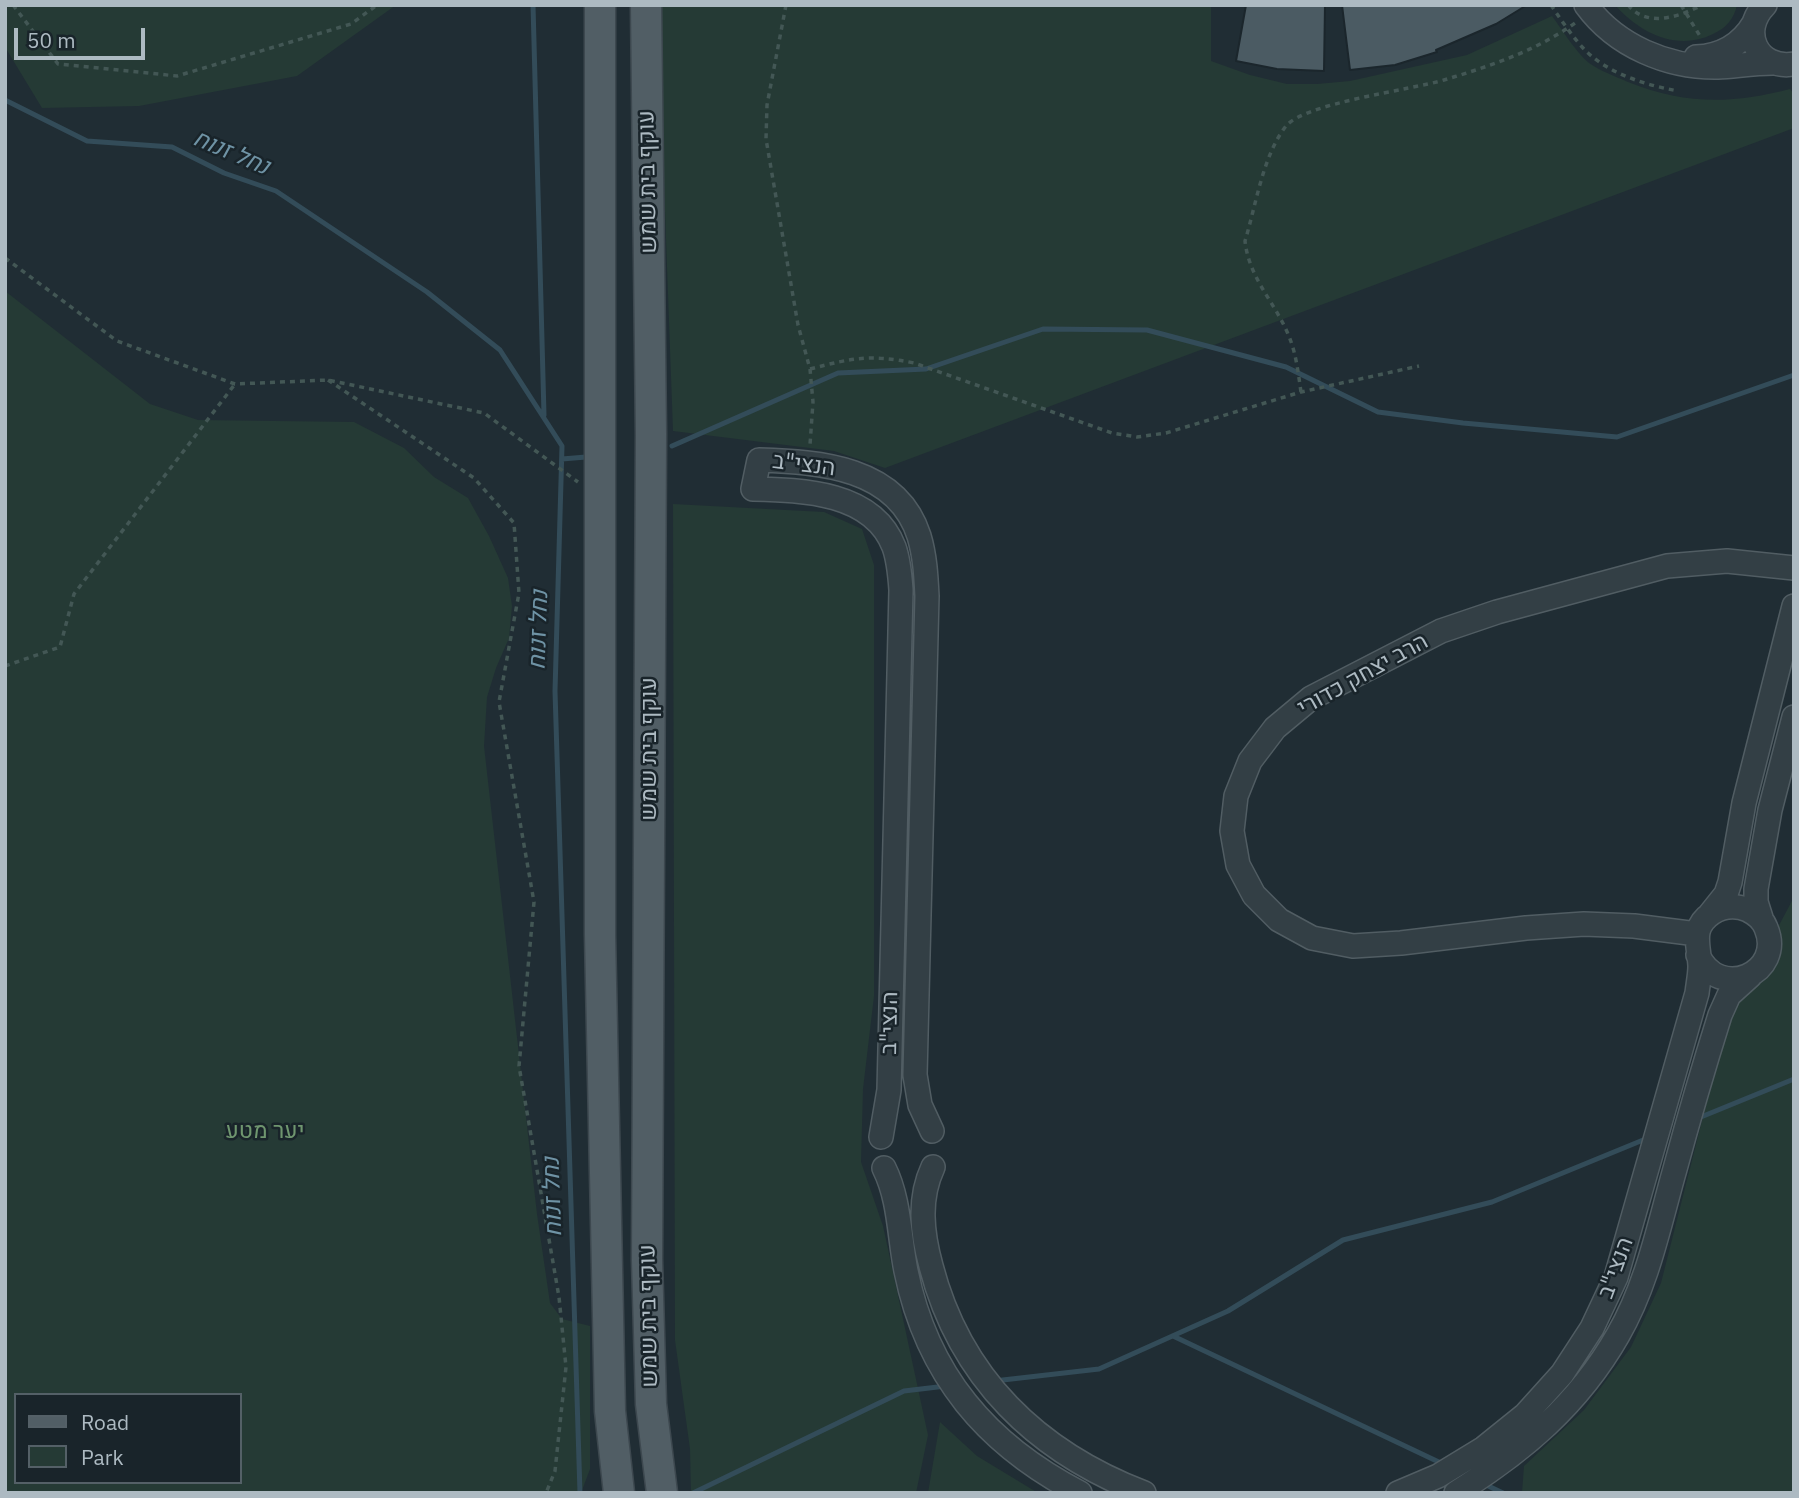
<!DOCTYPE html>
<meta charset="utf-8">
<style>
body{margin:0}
#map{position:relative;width:1799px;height:1498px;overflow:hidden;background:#202d34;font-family:"IBM Plex Sans",sans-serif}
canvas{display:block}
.frame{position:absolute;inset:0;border:7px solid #adbac2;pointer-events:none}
.legend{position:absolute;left:14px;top:1393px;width:228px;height:91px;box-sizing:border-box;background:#19242a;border:2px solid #546067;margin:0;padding:9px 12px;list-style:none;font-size:21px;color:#adbac2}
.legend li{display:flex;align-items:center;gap:14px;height:35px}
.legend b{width:35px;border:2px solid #546067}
.scale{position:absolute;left:14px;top:28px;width:131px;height:32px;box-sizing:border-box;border:4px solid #adbac2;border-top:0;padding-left:9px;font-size:21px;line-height:24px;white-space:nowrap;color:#adbac2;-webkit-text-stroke:5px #19242a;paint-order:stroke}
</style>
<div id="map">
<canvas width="1799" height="1498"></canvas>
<div class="frame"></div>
<ul class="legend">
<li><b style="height:9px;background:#515e65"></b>Road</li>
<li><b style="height:19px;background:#253a35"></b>Park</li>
</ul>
<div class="scale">50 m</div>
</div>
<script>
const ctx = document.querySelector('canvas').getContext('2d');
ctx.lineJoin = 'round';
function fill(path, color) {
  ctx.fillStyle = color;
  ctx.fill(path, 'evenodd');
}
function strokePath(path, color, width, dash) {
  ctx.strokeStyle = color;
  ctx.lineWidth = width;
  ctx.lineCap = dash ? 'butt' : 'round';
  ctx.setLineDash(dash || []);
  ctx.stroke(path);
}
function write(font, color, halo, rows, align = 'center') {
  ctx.font = font + ' "IBM Plex Sans",Heebo,sans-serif';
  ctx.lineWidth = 5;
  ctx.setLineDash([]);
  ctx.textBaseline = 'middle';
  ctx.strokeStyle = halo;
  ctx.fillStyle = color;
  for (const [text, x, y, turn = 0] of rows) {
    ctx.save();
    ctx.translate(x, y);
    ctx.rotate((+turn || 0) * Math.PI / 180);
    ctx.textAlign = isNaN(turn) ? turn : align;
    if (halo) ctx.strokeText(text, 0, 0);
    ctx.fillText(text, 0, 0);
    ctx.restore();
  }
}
fill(new Path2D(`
 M5 5H396L297 76 139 106 42 108 5 47Z
 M662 5H1211V61L1250 75 1287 84H1317L1350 81 1467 55 1552 16C1563 31 1575 51 1589 63 1600 71 1615 76 1628 82 1685 105 1732 104 1790 89L1794 94V128L885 468 834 451 673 431 662 129Z
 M1615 5H1737C1734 19 1726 28 1713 34 1677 52 1640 33 1615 5Z
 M5 291 150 404 198 420 354 422 404 448 434 477 468 498 489 536 508 578 512 606 509 638 496 668 487 697 484 746 537 1214 550 1303 562 1319 590 1326V1469L581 1493H5ZM16 1395H240V1482H16Z
 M673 504 824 512 862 529 874 565V996L863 1089 861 1162 883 1226 928 1435 916 1493H691L690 1449 675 1340Z
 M1794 897V1493H1522L1524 1466 1584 1410 1631 1347 1661 1283 1729 1014 1744 993 1769 976 1778 952 1776 931Z
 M940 1422 977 1456 1038 1493H928Z`), '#253a35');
strokePath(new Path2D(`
 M533 5 544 415
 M5 100 87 141 172 147 224 173 276 191 427 292 500 350 562 446 555 691 580 1493
 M672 446 838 373 926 369 1043 329 1147 330 1286 367 1378 412 1463 423 1617 437 1794 375
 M562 459 586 457
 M1696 1119 1794 1079
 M1173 1336 1443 1464
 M994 1381 1099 1369 1228 1311 1343 1240 1492 1202 1648 1138
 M1484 1484 1503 1493
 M693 1493 904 1391 946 1386`), '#334c59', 5);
const building = new Path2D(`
 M1246 5H1325L1324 71 1277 69 1236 61Z
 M1342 5H1527L1496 24 1436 50 1437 52 1395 65 1350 70Z`);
fill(building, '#4b5b63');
strokePath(building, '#1b262c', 2);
const minor = new Path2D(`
 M1586 5C1616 46 1668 68 1718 67 1736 66 1754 63 1773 63
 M1765 5C1739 31 1757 70 1794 64
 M1696 57C1721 56 1741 45 1754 23
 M1710 914 1726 894 1730 882 1744 803 1794 606
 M1762 921 1756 902V889L1770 810 1794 717
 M1697 934 1634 926 1584 924 1526 928 1401 943 1353 946 1312 938 1279 920 1254 895 1238 865 1232 831 1236 796 1250 761 1275 728 1311 698 1441 631 1497 612 1667 566 1727 561 1794 568
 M881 1137 889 1090 901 590C900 576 899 561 894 547 873 492 803 490 753 489L759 460C820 462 897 467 919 536 925 556 926 576 927 596L915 1075 920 1105 932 1131
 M933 1167C918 1199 922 1233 931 1266 960 1378 1037 1452 1144 1493
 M884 1168C900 1200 899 1237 906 1271 927 1375 987 1445 1080 1493
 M1398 1493 1438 1476 1484 1448 1525 1415 1562 1374 1592 1328 1616 1277 1697 993C1698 984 1700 975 1700 966 1699 945 1690 928 1712 913 1723 906 1736 905 1748 910 1756 914 1763 920 1766 928 1785 973 1719 1002 1698 955
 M1456 1493C1523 1451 1578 1405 1618 1335 1648 1283 1659 1225 1675 1169 1689 1117 1704 1066 1720 1015L1729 995 1750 976`);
const major = new Path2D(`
 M600 5V935L610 1411 619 1493
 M646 5 651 434 647 1260 651 1404 662 1493`);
strokePath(minor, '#515d63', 26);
strokePath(major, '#3d484f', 33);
strokePath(new Path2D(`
 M13 5 58 64 177 76 351 24 377 5
 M786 5 767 105 766 139 798 325 810 369 813 402 810 445
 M1551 5C1561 20 1572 36 1584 49 1608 74 1646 85 1678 91
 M1628 5C1647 28 1679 17 1702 5
 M1681 5 1700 36
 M5 258 117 341 235 384 328 380 484 413 578 482
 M810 369C852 358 871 354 914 363L1112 433 1137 437 1166 433 1301 392 1419 366
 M328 380 474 478 514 523 519 593 499 702 534 902 519 1066 559 1297 566 1367 555 1471 546 1493
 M1301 392C1298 372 1296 352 1288 334 1274 301 1249 278 1245 241 1256 205 1263 155 1286 126 1305 103 1410 90 1444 80 1490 66 1536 51 1575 23
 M5 666 60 647 74 594 235 384`), '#435755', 3.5, [5, 5]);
strokePath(minor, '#333f45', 23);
strokePath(major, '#515e65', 30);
write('23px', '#adbac2', '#19242a', [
 ["עוקף בית שמש",648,182,-91],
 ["הנצי\"ב",804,465,7],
 ["הרב יצחק כדורי",1363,675,-29],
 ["עוקף בית שמש",649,749,-90],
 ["הנצי\"ב",890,1023,-89],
 ["הנצי\"ב",1616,1268,-70],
 ["עוקף בית שמש",649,1316,-91]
]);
write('23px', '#6f966f', '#19242a', [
 ["יער מטע",265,1131]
]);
write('italic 24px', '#6f93a5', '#19242a', [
 ["נחל זנוח",231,153,23],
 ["נחל זנוח",539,630,-88],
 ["נחל זנוח",553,1197,-92]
]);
</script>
